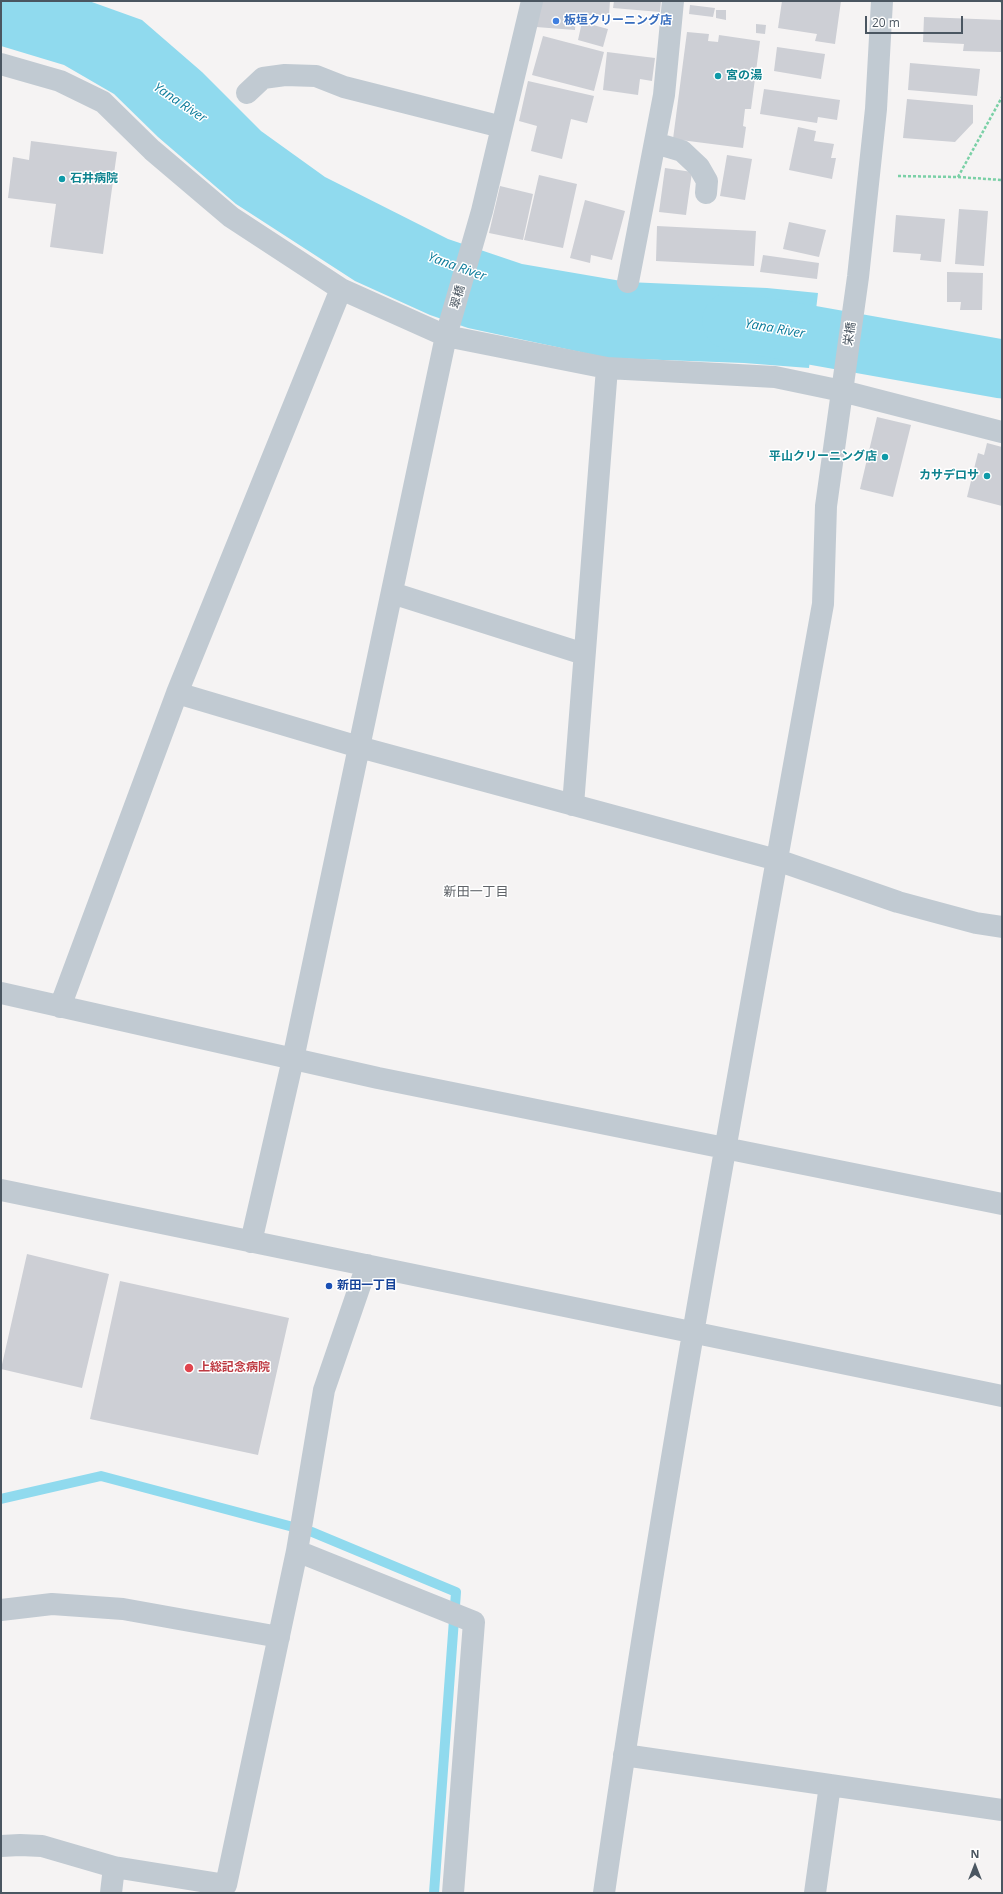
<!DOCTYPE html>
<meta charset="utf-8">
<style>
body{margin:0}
#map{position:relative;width:1003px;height:1894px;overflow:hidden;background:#f5f3f3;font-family:"Open Sans",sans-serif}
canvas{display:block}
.frame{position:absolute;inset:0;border:2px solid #4a5661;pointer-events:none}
.north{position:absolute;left:955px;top:1846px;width:40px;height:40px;-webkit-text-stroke:3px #fff;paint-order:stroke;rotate:0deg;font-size:11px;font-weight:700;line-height:16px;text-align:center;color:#4a5661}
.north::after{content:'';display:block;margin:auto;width:14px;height:18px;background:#4a5661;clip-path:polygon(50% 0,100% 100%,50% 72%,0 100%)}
.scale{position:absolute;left:865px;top:16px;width:98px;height:18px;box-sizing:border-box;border:2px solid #4a5661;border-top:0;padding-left:5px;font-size:12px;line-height:14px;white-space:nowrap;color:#4a5661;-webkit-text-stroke:3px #fff;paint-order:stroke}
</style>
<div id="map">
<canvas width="1003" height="1894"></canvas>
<div class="frame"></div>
<div class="north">N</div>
<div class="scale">20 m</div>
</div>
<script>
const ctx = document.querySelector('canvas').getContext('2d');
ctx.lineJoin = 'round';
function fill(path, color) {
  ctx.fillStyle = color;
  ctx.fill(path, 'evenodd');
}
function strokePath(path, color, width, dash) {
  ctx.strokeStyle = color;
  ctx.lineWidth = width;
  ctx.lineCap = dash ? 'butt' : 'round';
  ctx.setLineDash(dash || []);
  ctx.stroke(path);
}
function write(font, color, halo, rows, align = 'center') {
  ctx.font = font + ' "Open Sans","Noto Sans JP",sans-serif';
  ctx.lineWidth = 3;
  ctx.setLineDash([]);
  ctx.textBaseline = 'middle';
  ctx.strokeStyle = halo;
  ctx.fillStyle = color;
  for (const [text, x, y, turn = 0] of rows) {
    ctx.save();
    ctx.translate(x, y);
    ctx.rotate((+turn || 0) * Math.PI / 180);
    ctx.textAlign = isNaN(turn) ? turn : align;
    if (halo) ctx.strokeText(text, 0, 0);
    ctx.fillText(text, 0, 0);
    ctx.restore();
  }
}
fill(new Path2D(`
 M1 1H89L142 20 202 72 261 131 325 177 448 239 522 264 627 282 767 288 818 293 809 368 744 363 608 358 468 328 430 315 355 281 236 204 158 137 114 94 64 65 1 46Z`), '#90daee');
strokePath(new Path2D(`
 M1 1499 101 1476 312 1532 456 1592 434 1893`), '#90daee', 10);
strokePath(new Path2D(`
 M732 321 1002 369`), '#90daee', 59);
fill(new Path2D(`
 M542 1H610L609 15H576L575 30 536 27Z
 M614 1H661L660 12 613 8Z
 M782 1H841L835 44 815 41 817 34 778 28Z
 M690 5 715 8 713 17 689 14Z
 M716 10H726V20L716 18Z
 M924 17 1002 20 1001 52 963 51 964 44 923 42Z
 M582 22 608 29 603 47 578 40Z
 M756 24 766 25 765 34 756 33Z
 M687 32 709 34 708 41 718 42 719 35 760 41 751 109H745L743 126 746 127 743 148 673 139Z
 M543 36 604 52 594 91 532 75Z
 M777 47 825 54 821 79 774 71Z
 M607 52 655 58 652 81 640 79 638 95 603 90Z
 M910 63 980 69 977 96 908 90Z
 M528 81 594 96 587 123 571 119 562 159 531 151 537 126 519 121Z
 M764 89 840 100 837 120 818 117 817 123 760 114Z
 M907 99 973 105V123L955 142 903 138Z
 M798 127 816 131 814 141 834 144 831 158H836L832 179 789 170Z
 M31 141 117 152 103 254 50 247 56 204 8 198 13 157 29 160Z
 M727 155 752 159 745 200 720 196Z
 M665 168 692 172 686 215 659 212Z
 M539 175 577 184 563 248 524 240Z
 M500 186 533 194 523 240 489 233Z
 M585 200 625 211 612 260 591 255 590 263 570 258Z
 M959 209 988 211 984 266 955 264Z
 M896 215 945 219 941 262 920 260 921 254 893 252Z
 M789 222 826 230 819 257 783 249Z
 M657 226 756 231 754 266 656 261Z
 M763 255 819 263 817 279 760 272Z
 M947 272 983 273 982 310H960L961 302H947Z
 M877 417 911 425 893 497 860 489Z
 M987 443 1002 447V506L967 497 978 453 984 455Z
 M27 1254 109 1274 82 1388 1 1369Z
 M120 1281 289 1318 258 1455 90 1419Z`), '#cdcfd5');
strokePath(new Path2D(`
 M1001 1 1002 2
 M898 176 958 177 1002 97
 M958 177 1002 180`), '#7ad0a6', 2.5, [3, 2]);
strokePath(new Path2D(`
 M1 64 60 81 103 102 152 150 231 217 341 289 446 336 607 368 775 377 842 391 1002 432
 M247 93 263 78 285 75 316 76 344 87 502 127
 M655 143 682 151 699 167 707 181 706 193
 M628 282 664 95 673 1
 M392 593 584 654
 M177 693 359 747 777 860 898 902 976 923 1002 927
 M573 805 607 368
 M1 993 378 1078 1002 1204
 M60 1007 177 693 341 289
 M1 1190 1002 1396
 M251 1242 293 1059 446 336 482 211 532 1
 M297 1551 474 1622 453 1893
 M1 1610 52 1604 123 1609 279 1637
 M624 1755 1002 1810
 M1 1846 20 1845 42 1846 114 1867 226 1885 297 1551 324 1390 367 1265
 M111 1893 114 1867
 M604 1893C666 1461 746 1033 823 604L826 506 858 277 876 109 882 1
 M815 1893 830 1785`), '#c1cad2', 22);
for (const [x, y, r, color] of [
 [556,21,4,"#3f7fe0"],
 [718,76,4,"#0f9aa8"],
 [62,179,4,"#0f9aa8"],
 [885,457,4,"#0f9aa8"],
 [987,476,4,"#0f9aa8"],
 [329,1286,4,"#1a4fb4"],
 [189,1368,5,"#e0444e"]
]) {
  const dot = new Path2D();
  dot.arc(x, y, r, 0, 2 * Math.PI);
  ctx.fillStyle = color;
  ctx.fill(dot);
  strokePath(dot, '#fff', 1.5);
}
write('bold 12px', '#366cbe', '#fff', [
 ["板垣クリーニング店",564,21]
], 'left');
write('bold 12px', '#0d838f', '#fff', [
 ["宮の湯",726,76],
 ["石井病院",70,179],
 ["平山クリーニング店",877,457,"right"],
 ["カサデロサ",979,476,"right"]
], 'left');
write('12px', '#4a5661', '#fff', [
 ["翠橋",458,297,-74],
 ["栄橋",850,334,-82]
]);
write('bold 12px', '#164399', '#fff', [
 ["新田一丁目",337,1286]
], 'left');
write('bold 12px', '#be3a42', '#fff', [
 ["上総記念病院",198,1368]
], 'left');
write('italic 13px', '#0c7c9b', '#fff', [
 ["Yana River",180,103,34],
 ["Yana River",457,267,20],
 ["Yana River",775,329,10]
]);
write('13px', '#5f6368', '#fff', [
 ["新田一丁目",476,892]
]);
</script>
